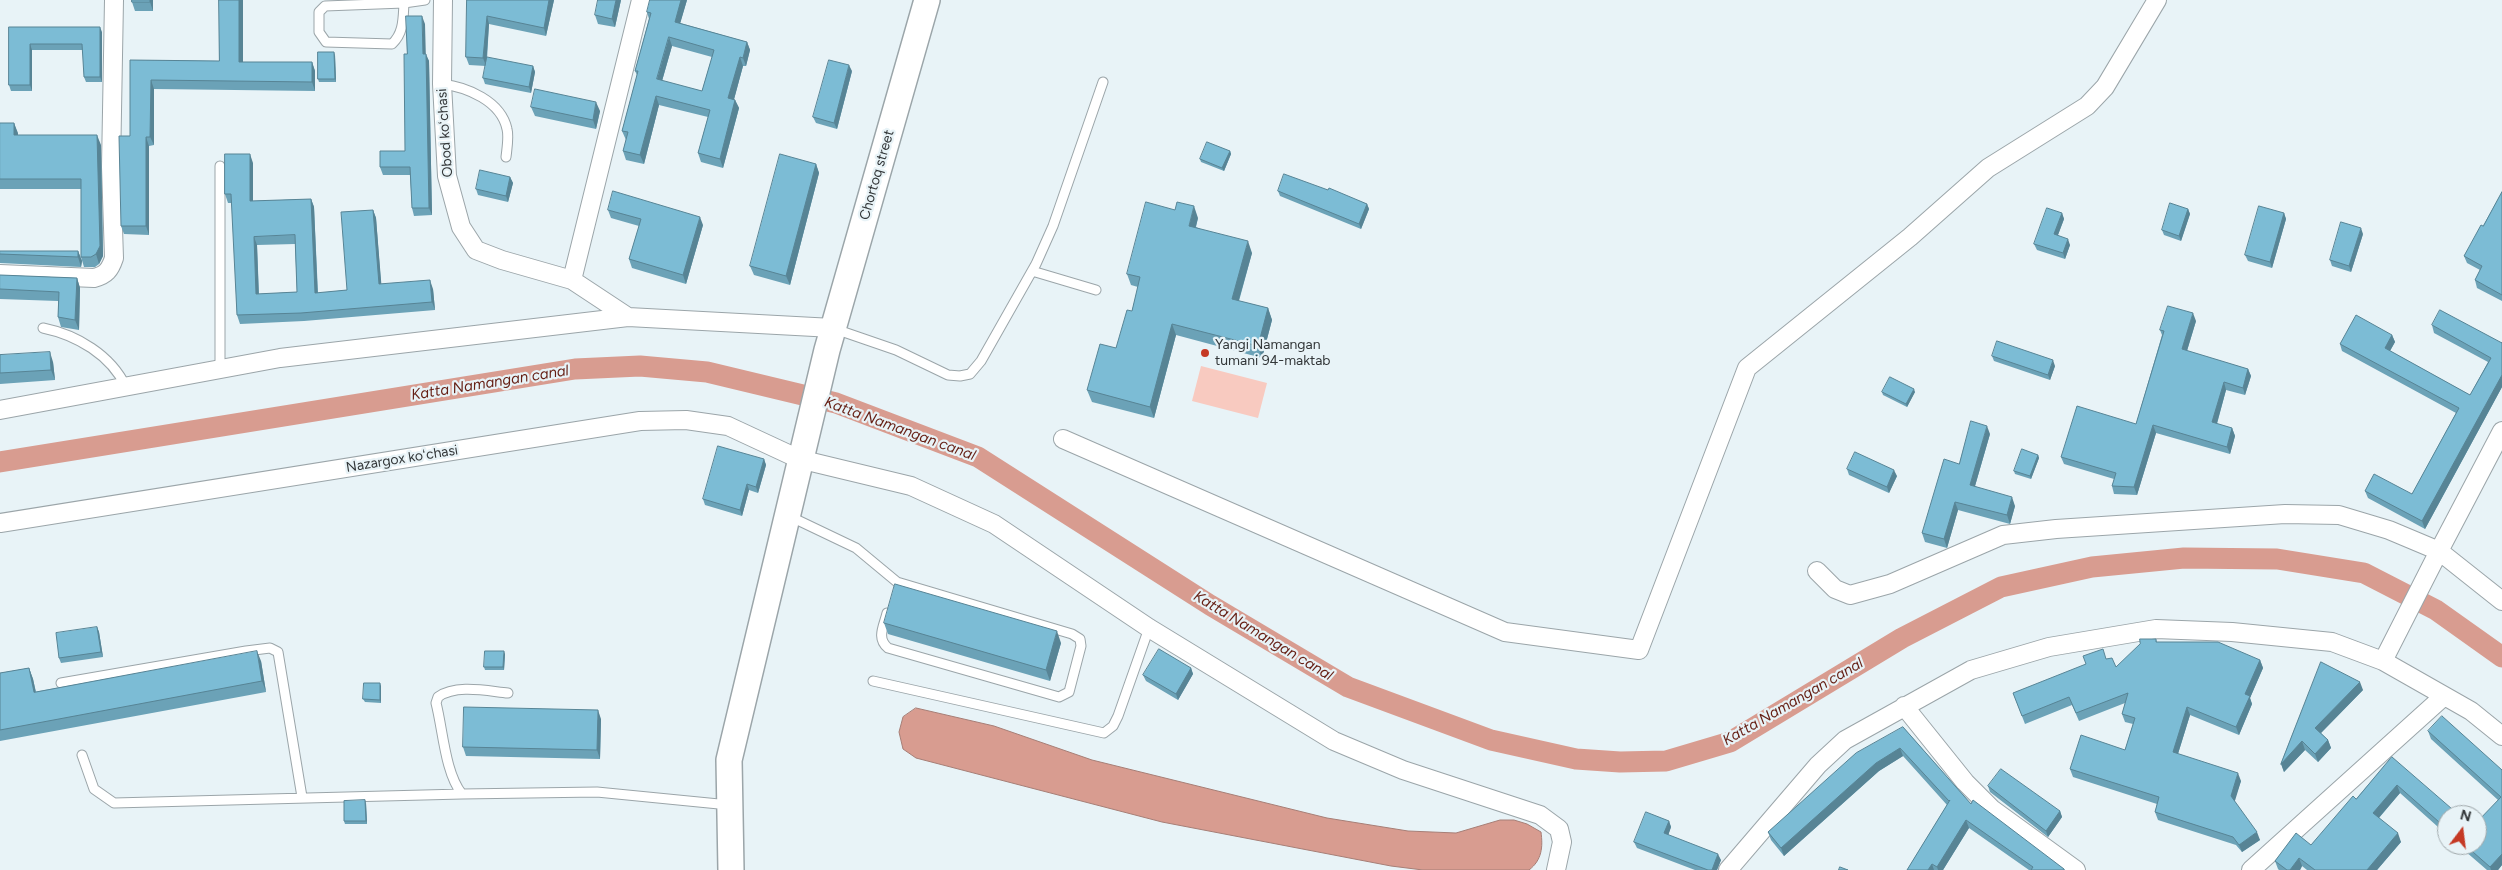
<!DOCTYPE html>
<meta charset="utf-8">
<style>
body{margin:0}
#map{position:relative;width:2502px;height:870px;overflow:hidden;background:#e8f3f7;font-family:Figtree,sans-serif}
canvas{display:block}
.north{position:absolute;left:2437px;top:805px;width:50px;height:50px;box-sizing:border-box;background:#e8f3f7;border:1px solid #a0a8ab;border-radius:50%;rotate:15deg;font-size:14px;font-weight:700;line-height:20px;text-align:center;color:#333739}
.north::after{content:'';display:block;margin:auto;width:18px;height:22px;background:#c53924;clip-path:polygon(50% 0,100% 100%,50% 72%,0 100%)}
</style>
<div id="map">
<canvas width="2502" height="870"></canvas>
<div class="north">N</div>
</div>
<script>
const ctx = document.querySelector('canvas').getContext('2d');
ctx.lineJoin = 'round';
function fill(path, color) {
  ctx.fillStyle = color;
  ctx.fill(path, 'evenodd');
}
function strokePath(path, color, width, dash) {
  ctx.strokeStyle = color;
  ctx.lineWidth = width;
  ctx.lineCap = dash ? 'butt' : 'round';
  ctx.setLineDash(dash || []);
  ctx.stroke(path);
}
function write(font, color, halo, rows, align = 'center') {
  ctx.font = font + ' Figtree,sans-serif';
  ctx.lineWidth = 4.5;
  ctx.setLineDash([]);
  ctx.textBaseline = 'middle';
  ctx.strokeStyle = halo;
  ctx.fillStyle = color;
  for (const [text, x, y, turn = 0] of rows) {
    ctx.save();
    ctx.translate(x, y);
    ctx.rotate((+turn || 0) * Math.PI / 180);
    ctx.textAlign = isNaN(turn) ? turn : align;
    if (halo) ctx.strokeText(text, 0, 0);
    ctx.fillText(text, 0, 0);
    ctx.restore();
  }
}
fill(new Path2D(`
 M1201 366 1267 383 1258 418 1192 401Z`), '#f8cac0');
const water = new Path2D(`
 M916 708 994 726 1092 760 1327 818 1408 831 1456 833 1500 820H1514L1527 824 1541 832C1543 847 1542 860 1529 870H1423L1391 866 1162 822 916 758 903 749 899 732 903 717Z`);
fill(water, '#d89c90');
strokePath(water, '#a67e76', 1);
strokePath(new Path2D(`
 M0 462 575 369 640 366 707 372 836 403 978 457 1210 605 1348 687 1491 740 1576 759 1620 762 1666 761 1730 742 1902 638 2001 587 2092 567 2184 558 2277 559 2364 573 2436 610 2502 657`), '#d89c90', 21);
const service = new Path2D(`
 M404 3C403 18 404 33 392 44L326 42 319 32V12L325 6 404 3 425 0
 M442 84C467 87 501 101 507 129 509 137 507 148 506 157
 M220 166V369
 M1032 271 1096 290
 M43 328C77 335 111 355 126 387
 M835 329 896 350 948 375 960 376 970 374 981 361 1036 264 1053 226 1103 82
 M789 516 856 548 897 582 1072 634 1080 639 1081 646 1069 692 1059 697 888 648C876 638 884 626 887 613
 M873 681 1104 733 1113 726 1118 716 1149 628
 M61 683 246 651 270 648 278 652 302 797
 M82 755 94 789 114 803 462 794 597 792 729 805
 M462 794C445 773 443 730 436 703L438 697C456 684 487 691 508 693`);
const minor = new Path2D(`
 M443 0 442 84 447 176 461 227 476 250 502 260 572 280 628 317
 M0 274 94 278C106 275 110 270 114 258L111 167 114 0
 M572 280 641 0
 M0 410 280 358 628 317 833 328
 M2502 431 2439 551 2502 601
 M1063 439 1505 632 1639 650 1747 368 1910 237 1988 168 2087 106 2105 87 2157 0
 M0 523 640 421 686 420 728 426 799 459 911 486 994 524 1149 628 1334 741 1403 770 1540 815 1559 829 1562 842 1556 870
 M1817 571 1835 589 1850 595 1890 584 2003 535 2056 529 2285 514 2339 515 2389 530 2439 551 2383 661
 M1904 706 1965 782 1992 809 2076 870
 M1728 870 1818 765 1845 740 1971 670 2049 647 2156 629 2232 632 2332 642 2383 661 2471 711 2502 736
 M2251 870 2444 696`);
const secondary = new Path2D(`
 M731 870 729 760 827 350 927 0`);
strokePath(service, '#9ba5a9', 11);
strokePath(minor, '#9ba5a9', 20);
strokePath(secondary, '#9ba5a9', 28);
strokePath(service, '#fff', 9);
strokePath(minor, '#fff', 18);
strokePath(secondary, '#fff', 25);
fill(new Path2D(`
 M153 0V11H135L132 2Z
 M243 0V62H312L315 71V91L154 89V145L149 146V235L124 234 121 226 130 136V60L219 61Z
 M467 0H554L546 36 489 24 487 60 533 66 535 72 531 93 485 84 483 78 486 66 469 65 466 57Z
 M621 0 615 27 598 24 595 15Z
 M687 0 680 23 747 42 750 50 746 66H743L734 99 735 100 739 108 723 168 701 162 698 153 708 117 659 105 644 164 626 160 623 151 626 140 622 131 637 75 635 71 649 19 647 12ZM672 46 712 57 702 91 662 81Z
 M425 24V54L429 61 432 215 414 216 412 208 410 175H383L380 167 405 151Z
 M9 27 102 32V82H86L84 77 83 50H32V91H11L9 85Z
 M335 55 336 82H319L318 79Z
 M852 71 837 129 816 123 813 117Z
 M531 107 600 111 596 129 535 116Z
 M0 123H14L18 135 101 145 103 256 99 264 95 267H84L81 257V189H0Z
 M1230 151 1231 154 1224 171 1201 162 1200 159Z
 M253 163V201L311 199 314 207 318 293 347 290 373 210 376 218 381 284 433 289 435 310 304 321 240 324 237 315 232 203H228L225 194ZM295 244 297 292 259 294 257 245Z
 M816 164 819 173 790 285 754 275 750 266Z
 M510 177 513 183 508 202 478 195 476 189Z
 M1328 190 1367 204 1369 209 1361 229 1280 196 1278 191Z
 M2502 192V301L2477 288 2475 280 2480 270 2467 263 2464 256 2483 226Z
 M2188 209 2190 214 2181 241 2164 235 2162 230Z
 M608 210 703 225 686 284 632 268 629 259 639 226 611 218Z
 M2062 213 2064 219 2058 235 2070 245 2065 259 2037 250 2034 244Z
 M2284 213 2286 219 2272 268 2248 261 2245 255Z
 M1198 218 1196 227 1252 253 1239 301 1268 308 1272 320 1262 358 1176 335 1154 418 1092 402 1087 390 1116 348 1132 311 1138 287 1131 285 1127 274Z
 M2363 234 2351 272 2332 266 2330 260Z
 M0 251H78L82 261 81 267 0 263Z
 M0 275 77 278 80 288 79 330 61 327 58 317V301L0 299Z
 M2196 321 2187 351 2248 369 2251 376 2245 395 2226 390 2217 424 2232 428 2235 436 2230 454 2156 433 2137 495 2114 494 2112 486 2114 479 2064 464 2061 457 2136 424 2162 335 2160 330Z
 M2432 325 2502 343V342V387L2425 529 2368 498 2365 491 2412 494 2456 413 2342 351 2340 344 2392 335 2395 342 2390 351 2470 395 2488 362 2434 333Z
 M0 355 53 362 55 380 0 384Z
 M1992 356 2055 366 2050 380 1994 361Z
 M1882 392H1915L1907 407 1883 395Z
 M1990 434 1975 486 2015 506 2010 524 1958 510 1947 548 1925 542 1922 533 1959 464Z
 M2038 455 2039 458 2031 479 2015 474 2014 471Z
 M764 459 766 465 758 493 749 490 742 516 705 505 703 499Z
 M1847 469 1897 476 1889 493 1849 475Z
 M884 623 1061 643 1050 681 888 634Z
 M97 627 99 632 103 657 61 663 59 658Z
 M2156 639 2157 642 2260 660 2263 668 2250 698 2252 704 2239 735 2190 715 2178 754 2241 781 2234 801 2260 840 2242 852 2236 845 2158 820 2155 812 2157 804 2073 777 2070 769 2125 750 2133 724 2125 722 2122 714 2125 703 2079 721 2072 705 2025 724 2013 693 2107 659 2116 667Z
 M505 654 504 670H485L484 667Z
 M261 661 266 692 0 741V673L29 668 33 679 36 692Z
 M2321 662 2363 690 2321 733 2328 740 2331 748 2318 762 2305 750 2284 772 2281 763Z
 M1191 668 1193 674 1178 700 1146 681 1143 675Z
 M381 686V703L365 702 363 699Z
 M601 719 600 759 466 756 463 747Z
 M1903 727 1971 804 2064 869 2065 870H2029L1969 828 1943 870H1907L1947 805 1903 756 1879 771 1784 856 1771 840 1768 832Z
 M2428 731 2502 770V865L2498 870H2487L2458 845H2477L2498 800 2431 739Z
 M2392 757 2447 815V835L2400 793 2379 818 2401 842 2377 870H2307L2302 866 2300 870H2279L2278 869 2275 861 2311 845 2356 799Z
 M1988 786 2060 811 2062 817 2048 837 1990 792Z
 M366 803 367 824H345L344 821Z
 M1669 821 1671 827 1668 835 1721 860 1717 870H1695L1637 848 1634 842Z`), '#6ba2b7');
fill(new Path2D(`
 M150 0H153V11L150 2Z
 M239 0H243V71L239 62Z
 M549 0H554L546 36 544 28Z
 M616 0H621L615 27 612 19Z
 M681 0H687L678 31 675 22Z
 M422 16 425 24 426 61 423 54Z
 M487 16 489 24 486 66 483 58Z
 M100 27 102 32V82L100 77Z
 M669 37 672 46 660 88 657 79Z
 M747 42 750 50 746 66 743 58Z
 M30 44 32 50V91L30 85Z
 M334 52 335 55 336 82 335 79Z
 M426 54 429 61 432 215 429 208Z
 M740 57 743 66 732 107 728 98Z
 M312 62 315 71V91L312 82Z
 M849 65 852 71 837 129 834 123Z
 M533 66 535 72 531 93 529 87Z
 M151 80 154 89V145L150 137Z
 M656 96 659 105 644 164 640 155Z
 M735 100 739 108 723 168 720 159Z
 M596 102 600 111 596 129 593 120Z
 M14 123 18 133 17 145 14 135Z
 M97 135 101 145 103 256 99 264 96 254Z
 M146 137 149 146V235L146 226Z
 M1230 151 1231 154 1224 171 1222 168Z
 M250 154 253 163V209L250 201Z
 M816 164 819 173 790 285 786 276Z
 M510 177 513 183 508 202 506 196Z
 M311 199 314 207 318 301 315 293Z
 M1367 204 1369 209 1361 229 1359 224Z
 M1194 206 1198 218 1193 237 1189 226Z
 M2188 209 2190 214 2181 241 2179 236Z
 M373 210 376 218 382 292 379 284Z
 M2062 213 2064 219 2056 240 2054 234Z
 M2284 213 2286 219 2272 268 2270 262Z
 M700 217 703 225 686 284 683 275Z
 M2361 228 2363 234 2351 272 2349 266Z
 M254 237 257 245 259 302 256 294Z
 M2068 239 2070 245 2065 259 2063 253Z
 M1248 241 1252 253 1236 310 1232 299Z
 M78 251 82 261 81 267 78 257Z
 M77 278 80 288 79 330 75 320Z
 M430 280 433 289 435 310 432 302Z
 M1268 308 1272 320 1262 358 1258 346Z
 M2193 313 2196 321 2185 357 2182 349Z
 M1172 324 1176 335 1154 418 1150 407Z
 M2392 335 2395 342 2387 356 2385 348Z
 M50 352 53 362 55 380 51 370Z
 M2053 360 2055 366 2050 380 2048 375Z
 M2248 369 2251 376 2245 395 2243 388Z
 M2502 375V387L2425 529 2422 521Z
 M2224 382 2226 390 2215 430 2212 422Z
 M1914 389 1915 392 1907 407 1906 404Z
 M2153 425 2156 433 2137 495 2134 487Z
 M1987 426 1990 434 1973 493 1970 485Z
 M2232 428 2235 436 2230 454 2227 447Z
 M2038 455 2039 458 2031 479 2030 476Z
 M764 459 766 465 758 493 756 487Z
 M1894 470 1897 476 1889 493 1887 487Z
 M747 484 749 490 742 516 740 510Z
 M2012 497 2015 506 2010 524 2007 515Z
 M1955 502 1958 510 1947 548 1944 539Z
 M97 627 99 632 103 657 101 652Z
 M1057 631 1061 643 1050 681 1046 670Z
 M257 651 261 661 266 692 262 681Z
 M504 651 505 654 504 670 503 667Z
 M2260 660 2263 668 2250 698 2252 704 2239 735 2236 727 2245 694Z
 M29 668 33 679 38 703 34 692Z
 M1191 668 1193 674 1178 700 1176 694Z
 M2360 682 2363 690 2318 736 2315 728Z
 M380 683 381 686V703L380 700Z
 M2187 707 2190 715 2176 760 2173 752Z
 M598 710 601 719 600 759 597 750Z
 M2328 740 2331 748 2318 762 2315 754Z
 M2302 741 2305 750 2284 772 2281 764Z
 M1900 748 1903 756 1879 771 1784 856 1781 848 1876 763Z
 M2238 773 2241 781 2234 804 2231 796Z
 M2397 785 2400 793 2376 821 2373 813Z
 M365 800 366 803 367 824 366 821Z
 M2060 811 2062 817 2048 837 2046 831Z
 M1966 820 1969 828 1943 870H1938L1937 867Z
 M1669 821 1671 827 1667 839 1664 833Z
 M2257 832 2260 840 2242 852 2239 845Z
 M2398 833 2401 842 2377 870H2367Z
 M1718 854 1721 860 1717 870H1712Z
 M2502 854V865L2498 870H2491L2490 867Z
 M2299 858 2302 866 2300 870H2290Z
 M1932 864 1934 870H1928Z`), '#578495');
const building = new Path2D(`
 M132 0H150V2H132Z
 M219 0H239V62H312V82L151 80 150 137H146V226H121L119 136H130V60L219 61Z
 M467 0H549L544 28 487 16 483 58 466 57Z
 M598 0H616L612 19 595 15Z
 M650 0H681L675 22 747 42 743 58 740 57 728 98 735 100 720 159 698 153 710 110 656 96 640 155 623 151 628 132 622 131 638 71H635L651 13 647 12ZM669 37 714 50 702 91 657 79Z
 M406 16H422L423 54H426L429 208H412L410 167H380V151H405L404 54H407Z
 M9 27H100V77H84L82 44H30V85H9Z
 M318 52H334L335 79H318Z
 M487 57 533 66 529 87 483 78Z
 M829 60 849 65 834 123 813 117Z
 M535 89 596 102 593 120 531 107Z
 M0 123H14V135H97L100 246 96 254 91 257H81V179H0Z
 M1207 142 1230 151 1222 168 1200 159Z
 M225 154H250V201L311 199 315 293 347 290 341 212 373 210 379 284 430 280 432 302 301 313 237 315 231 194H225ZM295 235 297 292 256 294 254 237Z
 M780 154 816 164 786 276 750 266Z
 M480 170 510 177 506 196 476 189Z
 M1284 174 1328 190 1329 188 1367 204 1359 224 1278 191Z
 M613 191 700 217 683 275 629 259 641 219 608 210Z
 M2502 192V295L2475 280 2482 266 2464 256 2481 225 2483 226Z
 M1146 202 1175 210 1177 202 1194 206 1189 226 1248 241 1232 299 1268 308 1258 346 1172 324 1150 407 1087 390 1100 344 1116 348 1127 310 1132 311 1140 277 1127 274Z
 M2170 203 2188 209 2179 236 2162 230Z
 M2259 206 2284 213 2270 262 2245 255Z
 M2047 208 2062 213 2054 234 2068 239 2063 253 2034 244Z
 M2341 222 2361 228 2349 266 2330 260Z
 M0 251H78V257L0 254Z
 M0 275 77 278 75 320 58 317 59 292 0 289Z
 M2168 306 2193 313 2182 349 2248 369 2243 388 2224 382 2212 422 2232 428 2227 447 2153 425 2134 487 2112 486 2116 473 2061 457 2077 406 2136 424 2164 331 2160 330Z
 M2440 310 2502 343V342V375L2422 521 2365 491 2374 474 2412 494 2459 408 2340 344 2356 315 2392 335 2385 348 2470 395 2491 358 2432 325Z
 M1997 341 2053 360 2048 375 1992 356Z
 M50 352 51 370 0 373V355Z
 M1890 377 1914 389 1906 404 1882 392Z
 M1971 421 1987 426 1970 485 2012 497 2007 515 1955 502 1944 539 1922 533 1944 459 1959 464Z
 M718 446 764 459 756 487 747 484 740 510 703 499Z
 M2022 449 2038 455 2030 476 2014 471Z
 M1855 452 1894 470 1887 487 1847 469Z
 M895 584 1057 631 1046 670 884 623Z
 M97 627 101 652 59 658 56 633Z
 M2140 639H2156V642H2218L2260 660 2245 694 2250 696 2236 727 2187 707 2173 752 2238 773 2231 796 2257 832 2239 845 2233 837 2155 812 2159 797 2070 769 2081 735 2125 750 2135 718 2122 714 2128 693 2076 713 2069 697 2022 716 2013 693 2086 664 2083 656 2103 649 2106 659 2112 658 2116 667 2140 644Z
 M1159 649 1191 668 1176 694 1143 675Z
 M257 651 262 681 0 730V673L29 668 34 692Z
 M485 651H504L503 667H484Z
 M2321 662 2360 682 2315 728 2328 740 2315 754 2302 741 2281 764Z
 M364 683H380V700L363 699Z
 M464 707 598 710 597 750 463 747Z
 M2442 716 2502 770V854L2490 867 2465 845H2477V822L2501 797 2428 731Z
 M1903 727 1971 804 1973 800 2064 869V870H2031L2033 867 1966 820 1937 867 1932 864 1928 870H1907L1950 800 1949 801 1900 748 1876 763 1781 848 1768 832 1856 753Z
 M2392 757 2459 815H2447V829L2397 785 2373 813 2398 833 2367 870H2315L2299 858 2290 870H2287L2275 861 2296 833 2311 845 2353 796 2356 799Z
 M2001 769 2060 811 2046 831 1988 786Z
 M365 800 366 821H344V801Z
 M1646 812 1669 821 1664 833 1718 854 1712 870H1708L1634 842Z
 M1840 867 1848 870H1839Z`);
fill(building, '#7cbcd5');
strokePath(building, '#578495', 1);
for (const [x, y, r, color] of [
 [1205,353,5,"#c53924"]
]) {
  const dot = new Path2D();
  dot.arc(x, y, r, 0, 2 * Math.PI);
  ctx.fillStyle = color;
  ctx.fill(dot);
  strokePath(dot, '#e8f3f7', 2);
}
write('14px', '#333739', '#e8f3f7', [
 ["Obod koʻchasi",445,133,-94],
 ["Chortoq street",877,175,-74],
 ["Nazargox koʻchasi",402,459,-9]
]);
write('14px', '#333739', '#e8f3f7', [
 ["Yangi Namangan",1215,345],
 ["tumani 94-maktab",1215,361]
], 'left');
write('italic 15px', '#651e13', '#e8f3f7', [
 ["Katta Namangan canal",490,383,-9],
 ["Katta Namangan canal",900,429,20],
 ["Katta Namangan canal",1263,636,31],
 ["Katta Namangan canal",1793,702,-30]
]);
</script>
